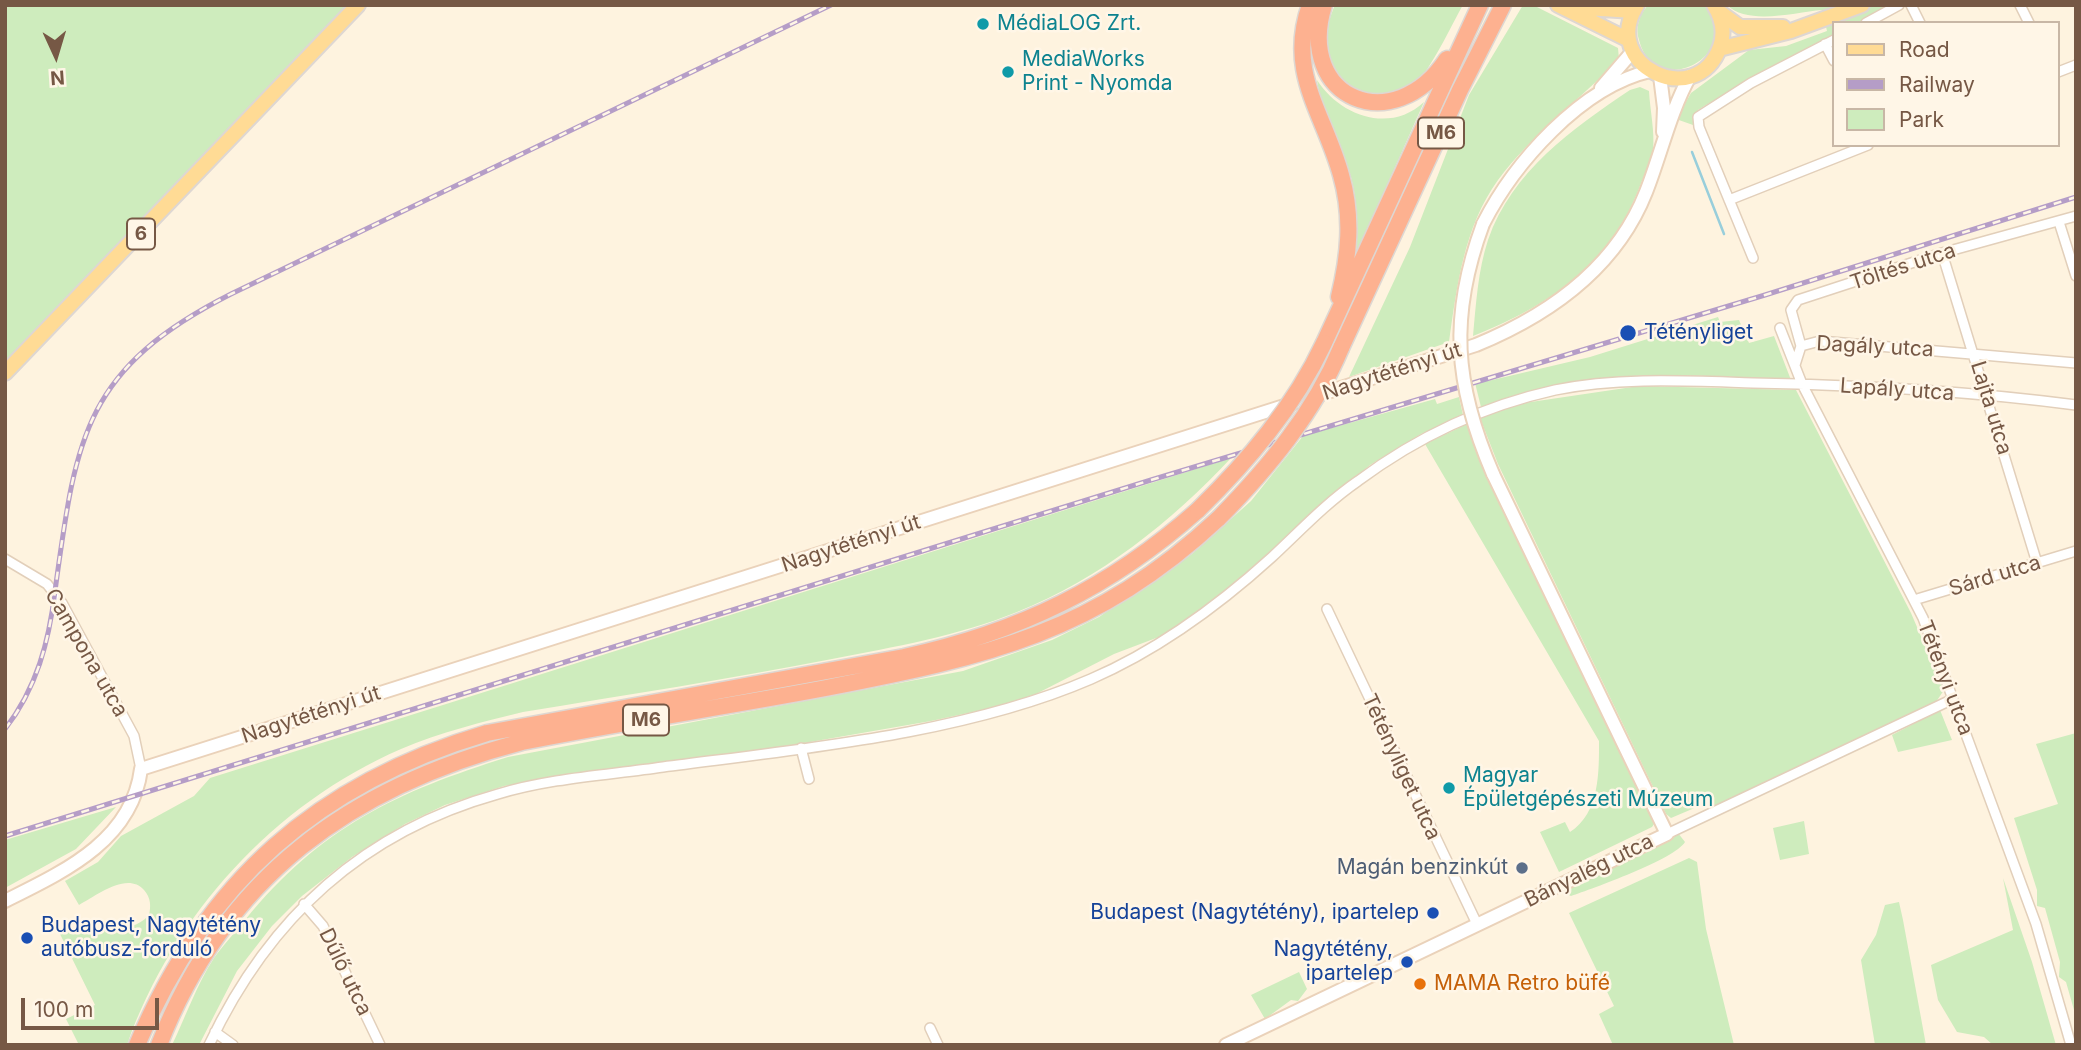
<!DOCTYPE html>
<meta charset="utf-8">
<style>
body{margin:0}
#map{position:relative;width:2081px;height:1050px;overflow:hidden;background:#fef3df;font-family:Inter,sans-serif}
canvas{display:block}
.frame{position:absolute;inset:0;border:7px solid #765845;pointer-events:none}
.legend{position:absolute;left:1832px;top:21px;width:228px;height:126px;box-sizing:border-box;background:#fff6e7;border:2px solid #c8b7a6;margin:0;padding:9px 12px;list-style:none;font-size:21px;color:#765845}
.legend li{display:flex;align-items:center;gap:14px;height:35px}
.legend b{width:35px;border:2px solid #c8b7a6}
.north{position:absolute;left:21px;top:21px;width:70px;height:70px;-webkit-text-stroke:5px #fff6e7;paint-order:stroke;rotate:176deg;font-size:19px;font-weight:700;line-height:28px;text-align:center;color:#765845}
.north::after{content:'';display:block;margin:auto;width:24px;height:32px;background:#765845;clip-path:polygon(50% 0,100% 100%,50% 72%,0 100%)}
.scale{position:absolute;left:21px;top:998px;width:138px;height:32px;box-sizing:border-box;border:4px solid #765845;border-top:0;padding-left:9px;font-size:21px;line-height:24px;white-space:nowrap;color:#765845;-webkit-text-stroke:5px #fff6e7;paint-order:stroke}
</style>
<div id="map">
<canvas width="2081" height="1050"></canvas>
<div class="frame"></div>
<ul class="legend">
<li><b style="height:9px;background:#ffdb95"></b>Road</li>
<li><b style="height:9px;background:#b59dc7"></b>Railway</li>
<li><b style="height:19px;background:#ceecbd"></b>Park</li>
</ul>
<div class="north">N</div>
<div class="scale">100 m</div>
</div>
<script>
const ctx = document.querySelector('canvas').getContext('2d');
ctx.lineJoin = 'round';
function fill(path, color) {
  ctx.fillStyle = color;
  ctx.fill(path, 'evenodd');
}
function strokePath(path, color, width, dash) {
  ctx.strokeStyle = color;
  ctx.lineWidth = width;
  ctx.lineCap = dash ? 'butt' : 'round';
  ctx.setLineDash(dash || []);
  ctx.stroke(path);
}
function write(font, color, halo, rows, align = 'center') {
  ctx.font = font + ' Inter,sans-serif';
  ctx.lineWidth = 5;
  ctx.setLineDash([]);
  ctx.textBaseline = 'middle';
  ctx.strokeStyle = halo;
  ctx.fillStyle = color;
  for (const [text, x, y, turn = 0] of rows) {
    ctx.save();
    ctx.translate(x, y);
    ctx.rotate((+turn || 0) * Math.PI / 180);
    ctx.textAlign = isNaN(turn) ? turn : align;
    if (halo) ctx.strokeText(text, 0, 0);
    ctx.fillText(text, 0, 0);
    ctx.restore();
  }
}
fill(new Path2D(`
 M5 5H347L5 363Z
 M1335 5H1463C1453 22 1429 74 1415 83 1405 91 1394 97 1381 98 1353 98 1324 70 1326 42 1326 30 1330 16 1335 5Z
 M1523 5H1533L1618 48 1619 59C1580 100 1532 134 1498 180 1464 227 1457 286 1449 342L1349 377 1410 247 1469 95Z
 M1648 5H1704C1748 54 1655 103 1639 40 1635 28 1639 15 1648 5Z
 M1727 5H1893L1859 23H1834V36L1706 105 1698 110 1693 125 1676 119 1691 93 1749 50 1786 46 1827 31 1822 10C1796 12 1748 26 1727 5Z
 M1317 80C1340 116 1390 134 1424 102L1357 253C1357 228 1358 202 1351 177 1340 144 1322 115 1317 80Z
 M1640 87 1649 91C1650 110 1655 132 1653 150 1652 162 1644 175 1640 186 1610 265 1549 306 1473 336 1476 304 1478 270 1488 240 1512 171 1572 129 1630 90Z
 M1718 317 1720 322 1739 320 1749 343 1774 336 1791 380C1714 376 1636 370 1559 384 1532 389 1506 400 1481 407L1475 383 1484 378 1488 381 1590 357Z
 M1639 386 1796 390 1911 613 1944 690 1936 702 1715 806 1704 804 1671 818 1666 814 1498 464 1480 418 1524 403Z
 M1459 397 1463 415 1421 434 1370 465 1204 609 1164 635 1114 654 1036 694 996 707 931 721 787 746 504 786 445 805 405 824 352 857 302 896 272 926 237 971 199 1045H172C186 1016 197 984 214 958 223 945 235 933 245 920 321 827 396 792 508 757L963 671 1052 640 1099 617 1192 554 1251 501 1303 436 1435 399 1437 404Z
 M1467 424 1654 824 1652 827 1559 872 1540 832 1565 822 1570 832C1600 813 1599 771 1599 741L1425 444Z
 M1231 458C1171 522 1100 579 1017 612 958 636 894 647 832 659 730 679 626 695 523 712 483 722 440 732 401 749 274 804 173 915 127 1045H79L66 1019 95 1005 60 934C87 919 126 941 149 915 151 906 151 898 144 890 127 871 96 896 79 905L65 881 98 862 121 836 194 796 210 778Z
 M1940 710 1952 740 1898 752 1892 735Z
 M2076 733V1017L2066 982 2059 977 2060 962 2045 908 2037 906V890L2014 818 2058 804 2036 744Z
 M116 807 76 849 5 888V840Z
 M1804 821 1809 854 1780 860 1773 828Z
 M1678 833 1685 842C1675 859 1592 889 1571 896L1562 892 1563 884Z
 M1689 858 1697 862 1706 929 1734 1045H1613L1599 1014 1614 1006 1569 913Z
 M2003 878 2032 962 2056 1045H1993L1984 1037 1957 1032 1938 1000 1931 965 2013 930Z
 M1899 902 1903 920 1926 1045H1875L1861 960 1876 935 1885 905Z
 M1299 972 1307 989 1298 1001 1291 1000 1265 1019 1251 995Z`), '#ceecbd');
strokePath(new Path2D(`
 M1692 152 1724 234`), '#98cedb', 2.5);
const street = new Path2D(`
 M1911 5 1920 23
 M2020 5 2029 23
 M1866 23 1899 5
 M1825 44 1834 61
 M2058 72 2076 65
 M1729 200 1868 145
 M2059 222 2076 276
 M1942 253 2037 563
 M1753 258 1699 127 1698 117 1751 83 1834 40
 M1780 328 1802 384 1923 618 2036 924 2071 1045
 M1801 346 1820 341 2076 363
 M1795 365 1801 346 1791 310 1798 300 1942 253 2076 216
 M5 559 47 584 62 603 134 736 141 769
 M1914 600 2076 551
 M1327 609 1477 924
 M801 748 809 779
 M1667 834 1953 699
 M304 904 323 926 380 1045
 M930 1028 938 1045
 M215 1032 233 1045
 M209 1045C269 918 362 832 498 794 551 778 608 775 663 767 800 749 964 734 1091 679 1158 650 1218 606 1272 557 1300 531 1326 503 1358 481 1417 437 1483 406 1555 390 1620 377 1687 381 1753 383 1860 385 1969 391 2076 405`);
const secondary = new Path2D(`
 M1660 76 1664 108 1663 132
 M1601 88 1633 51
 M1483 224C1514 163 1581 87 1650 71
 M5 901C63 872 132 841 141 769L1476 345C1549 315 1616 268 1646 192 1661 154 1670 112 1690 76
 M1226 1045 1667 834 1493 474`);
const primary = new Path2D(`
 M1558 5 1629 40
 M1637 5C1599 65 1696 112 1720 47 1725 33 1722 18 1714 5
 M1569 7 1634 11
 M1718 11 1740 27H1783
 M1719 49 1791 31 1862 5
 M5 373 358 5`);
const highway = new Path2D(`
 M1310 5C1286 73 1324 113 1341 175 1353 217 1349 256 1339 297
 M1324 5C1295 100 1394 139 1447 59
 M1324 343 1480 5
 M1341 348 1460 90 1503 5
 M137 1045C206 881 318 783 487 733L904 657C1019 632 1110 588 1198 510
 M159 1045C225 876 352 786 522 742 623 722 725 707 826 688 986 657 1096 633 1219 518`);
strokePath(street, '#e2cfba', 12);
strokePath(secondary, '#ead2ba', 16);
strokePath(primary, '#ded7d2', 18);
strokePath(highway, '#ded7d2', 19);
strokePath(street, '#fff', 9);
strokePath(secondary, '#fff', 12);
strokePath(primary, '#ffdb95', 14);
strokePath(highway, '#fdb190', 16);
const rail = new Path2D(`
 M5 729C37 688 49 641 55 591 76 438 83 369 231 294L831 5
 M5 836 1151 480 1765 295 2076 197`);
strokePath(rail, '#b59dc7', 5);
strokePath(rail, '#fff6e7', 2.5, [8]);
const secondaryBridge = new Path2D(`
 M1483 224C1449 316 1454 384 1493 474`);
const highwayBridge = new Path2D(`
 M1198 510C1248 461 1294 407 1324 343
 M1219 518C1268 468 1314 413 1341 348`);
strokePath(secondaryBridge, '#ead2ba', 16, []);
strokePath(highwayBridge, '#ded7d2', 19, []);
strokePath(secondaryBridge, '#fff', 12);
strokePath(highwayBridge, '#fdb190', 16);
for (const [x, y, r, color] of [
 [983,24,7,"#0f9aa8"],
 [1008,72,7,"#0f9aa8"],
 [1628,333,9,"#1a4fb4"],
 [1449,788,7,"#0f9aa8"],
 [1522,868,7,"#5c6f8a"],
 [1433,913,7,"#1a4fb4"],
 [27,938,7,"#1a4fb4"],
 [1407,962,7,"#1a4fb4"],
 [1420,984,7,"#e8710a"]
]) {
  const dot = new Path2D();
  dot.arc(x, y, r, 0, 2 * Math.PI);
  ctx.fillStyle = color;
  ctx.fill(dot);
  strokePath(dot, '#fff6e7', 2.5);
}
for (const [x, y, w] of [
 [1441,133,46],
 [141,234,28],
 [646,720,46]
]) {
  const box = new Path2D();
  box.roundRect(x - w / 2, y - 15.5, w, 31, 5);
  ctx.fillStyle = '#fff6e7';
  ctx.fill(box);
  strokePath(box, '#765845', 2);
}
write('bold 19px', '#765845', null, [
 ["M6",1441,133],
 ["6",141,234],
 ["M6",646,720]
]);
write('21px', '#0d838f', '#fff6e7', [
 ["MédiaLOG Zrt.",997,24],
 ["MediaWorks",1022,60],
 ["Print - Nyomda",1022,84],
 ["Magyar",1463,776],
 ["Épületgépészeti Múzeum",1463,800]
], 'left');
write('21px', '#765845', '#fff6e7', [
 ["Töltés utca",1903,267,-18],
 ["Dagály utca",1875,347,3],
 ["Nagytétényi út",1392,372,-18],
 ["Lapály utca",1897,390,4],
 ["Lajta utca",1991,408,73],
 ["Nagytétényi út",851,544,-18],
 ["Sárd utca",1995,576,-17],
 ["Campona utca",86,653,60],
 ["Tétényi utca",1945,678,69],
 ["Nagytétényi út",311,715,-18],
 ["Tétényliget utca",1401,767,65],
 ["Bányalég utca",1589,871,-26],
 ["Dűlő utca",345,972,64]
]);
write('21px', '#164399', '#fff6e7', [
 ["Tétényliget",1644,333],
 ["Budapest (Nagytétény), ipartelep",1419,913,"right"],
 ["Budapest, Nagytétény",41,926],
 ["autóbusz-forduló",41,950],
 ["Nagytétény,",1393,950,"right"],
 ["ipartelep",1393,974,"right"]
], 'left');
write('21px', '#4e5e75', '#fff6e7', [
 ["Magán benzinkút",1508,868]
], 'right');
write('21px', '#c56008', '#fff6e7', [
 ["MAMA Retro büfé",1434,984]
], 'left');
</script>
